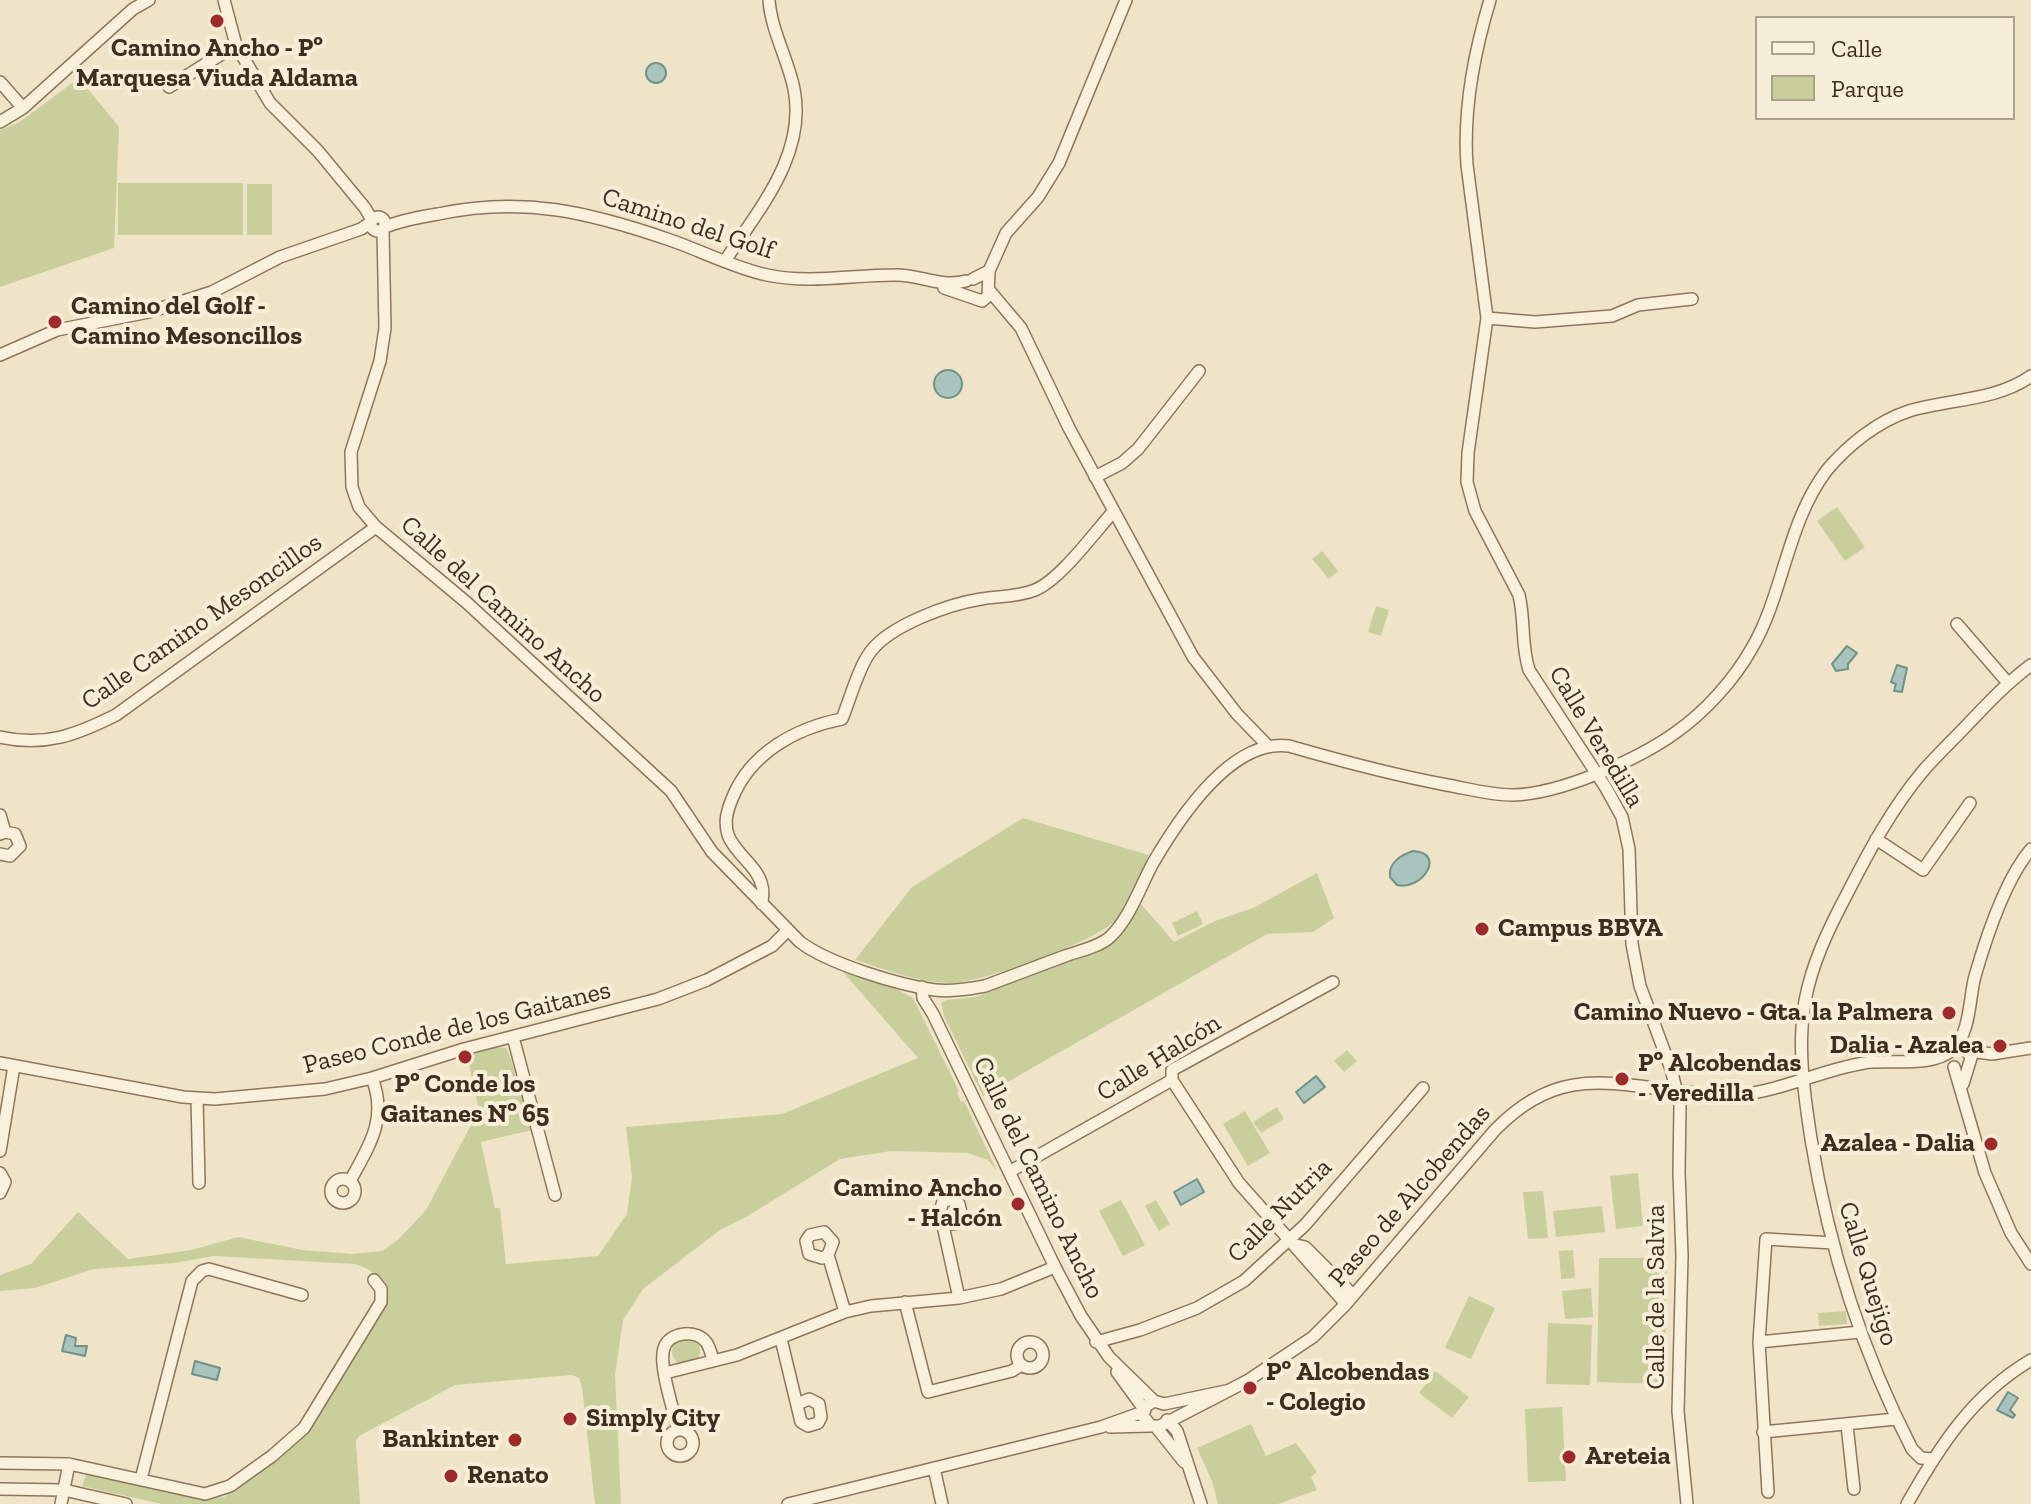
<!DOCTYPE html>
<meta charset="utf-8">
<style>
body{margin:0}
#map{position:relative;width:2031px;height:1504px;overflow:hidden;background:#f0e4c8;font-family:"Zilla Slab",serif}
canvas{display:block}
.legend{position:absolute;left:1755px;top:16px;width:260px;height:104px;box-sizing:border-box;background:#f7eed8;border:2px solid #ada18e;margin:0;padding:10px 14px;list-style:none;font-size:24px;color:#3d2e20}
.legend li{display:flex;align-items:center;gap:16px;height:40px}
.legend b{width:40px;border:2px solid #ada18e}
</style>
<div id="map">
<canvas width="2031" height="1504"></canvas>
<ul class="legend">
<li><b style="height:10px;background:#faf1dc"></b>Calle</li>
<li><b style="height:22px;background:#c9cf9b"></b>Parque</li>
</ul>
</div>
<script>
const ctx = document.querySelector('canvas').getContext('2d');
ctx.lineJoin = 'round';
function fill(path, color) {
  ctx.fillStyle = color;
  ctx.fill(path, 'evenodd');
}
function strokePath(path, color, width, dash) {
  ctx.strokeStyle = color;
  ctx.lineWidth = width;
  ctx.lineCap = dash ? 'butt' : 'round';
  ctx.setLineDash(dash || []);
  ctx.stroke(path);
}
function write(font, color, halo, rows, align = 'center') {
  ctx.font = font + ' "Zilla Slab",serif';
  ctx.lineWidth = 8;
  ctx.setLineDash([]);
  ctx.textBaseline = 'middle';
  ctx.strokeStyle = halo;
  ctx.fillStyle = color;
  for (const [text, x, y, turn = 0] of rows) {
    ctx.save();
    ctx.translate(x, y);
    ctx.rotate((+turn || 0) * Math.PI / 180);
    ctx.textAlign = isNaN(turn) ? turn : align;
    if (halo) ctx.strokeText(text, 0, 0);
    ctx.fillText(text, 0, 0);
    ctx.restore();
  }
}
fill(new Path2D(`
 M79 78 119 127 114 248 0 287V130L18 123Z
 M118 183H243V235H118Z
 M247 184H272V235H247Z
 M1837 507 1865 547 1845 561 1817 521Z
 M1322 551 1338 571 1329 579 1312 559Z
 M1376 606 1389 610 1381 636 1368 632Z
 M1023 818 1149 855C1140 873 1129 907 1116 920 1095 942 981 983 951 983 918 983 886 969 855 960L912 887Z
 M1317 873 1334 918 1313 932 1267 934 983 1096 944 1016 941 1003 946 1000 975 997 1103 949 1127 927 1141 904 1174 942 1215 921 1253 908Z
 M1197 911 1203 924 1178 936 1172 923Z
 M843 972 889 985 913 998 959 1091 957 1092 961 1102 964 1101 997 1171 988 1160 968 1153 891 1151 840 1159 746 1217 720 1230 643 1289 623 1320 615 1375 621 1504H595L582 1387 579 1378 572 1375 455 1385 359 1436 356 1441 360 1504H162L82 1486 87 1473 203 1498 224 1497 241 1486 306 1431 388 1299C382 1279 375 1270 355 1264L214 1256 175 1263 94 1269 35 1288 0 1291V1275L31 1264 78 1212 128 1259 191 1250 238 1237 303 1250 352 1254 382 1251 398 1240 426 1210 479 1110 467 1056 496 1047 506 1048 511 1059 532 1130 481 1142 495 1208H500L506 1264 598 1256 627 1214 632 1177 626 1127 782 1114 918 1058Z
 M1347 1050 1357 1061 1344 1072 1334 1061Z
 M1277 1107 1284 1119 1261 1133 1253 1122Z
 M1245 1111 1270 1153 1248 1166 1223 1124Z
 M1638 1173 1643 1226 1616 1229 1610 1176Z
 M1543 1191 1548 1238 1528 1239 1523 1192Z
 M1121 1200 1145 1245 1123 1256 1099 1211Z
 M1156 1200 1170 1224 1159 1231 1145 1206Z
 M1602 1206 1605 1232 1556 1237 1553 1211Z
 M1573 1250 1575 1278 1561 1279 1559 1251Z
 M1599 1258H1667L1665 1384 1597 1382Z
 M1591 1288 1593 1317 1565 1319 1562 1291Z
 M1469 1296 1495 1308 1471 1359 1445 1348Z
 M1846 1311 1847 1324 1819 1326 1818 1313Z
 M1548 1323 1592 1325 1590 1385 1546 1384Z
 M672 1351a14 14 0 1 1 28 0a14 14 0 1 1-28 0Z
 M1435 1371 1469 1397 1452 1418 1419 1393Z
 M1562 1407 1566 1481 1528 1482 1525 1409Z
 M1251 1424 1266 1456 1296 1443 1317 1472 1311 1477 1317 1490 1278 1504H1218L1212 1481 1197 1448Z`), '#c9cf9b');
const water = new Path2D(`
 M646 73a10 10 0 1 1 20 0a10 10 0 1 1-20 0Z
 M934 384a14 14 0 1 1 28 0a14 14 0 1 1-28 0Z
 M1847 646 1857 653 1848 664V669L1836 671 1832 664Z
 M1897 665 1907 668 1902 692 1894 691 1896 684 1891 682Z
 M1413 851C1447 853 1422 891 1397 885L1390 877C1388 863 1401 855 1413 851Z
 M1316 1076 1325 1087 1304 1103 1296 1092Z
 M1197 1179 1204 1192 1181 1205 1174 1192Z
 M66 1335 76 1338 75 1346H87L85 1356 62 1351Z
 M195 1361 220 1368 217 1380 192 1374Z
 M2008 1392 2018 1398 2010 1410 2015 1415 2013 1418 1997 1410Z`);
fill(water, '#a9c4bc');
strokePath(water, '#6f938a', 2);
const minor = new Path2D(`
 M224 0 236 45 270 103 318 151 365 208 372 220
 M1490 0C1474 53 1463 110 1467 165L1487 318 1468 453 1467 482 1475 511 1519 595C1525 620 1521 645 1529 670L1606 788 1622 817 1629 849 1632 944 1640 986 1671 1069 1680 1105 1679 1172 1682 1256 1678 1411 1687 1504
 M0 82 23 108
 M169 87 236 45
 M0 122 23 108 133 9 149 0
 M371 224a7 7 0 1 1 14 0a7 7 0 1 1-14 0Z
 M385 227C402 220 420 217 438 214 523 196 589 212 670 240 702 251 734 268 767 275 810 284 851 275 894 275 920 274 940 288 966 281
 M383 230 385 328 380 361 351 452 352 487 359 507 376 527 466 602 671 791 712 852 800 942C829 964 899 985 935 990 952 992 969 989 985 986 1012 976 1038 966 1065 956 1079 951 1099 947 1110 937 1130 918 1140 887 1153 863 1178 820 1231 738 1289 746 1341 761 1394 775 1447 785 1469 789 1491 795 1513 795 1560 794 1637 760 1675 733 1705 712 1734 680 1752 648 1784 593 1787 522 1827 470 1848 445 1878 421 1909 411 1949 399 1996 401 2031 376
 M725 261C758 210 807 155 794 89 788 59 771 30 769 0
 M989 271 1006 233 1038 197 1059 163 1126 0
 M944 288 982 301 988 296 989 271 973 279
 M989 290 1021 328 1069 428 1193 657 1237 714 1268 746
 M1487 318 1535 322 1612 316 1638 305 1692 299
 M0 355 57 330 149 312 212 292 280 257 361 229 371 222
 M1095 477 1122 463 1138 449 1199 371
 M1957 624 2008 683
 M0 737C45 747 76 735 116 715L376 527
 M0 815 5 832
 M0 834 5 832 15 834 20 846 10 856 0 854
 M1876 839 1923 870 1970 803
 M762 904C762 899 764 891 762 886 758 866 735 854 728 835 724 822 727 811 732 799 750 753 796 728 842 719 850 699 859 666 871 651 891 625 949 604 981 599 999 596 1018 597 1035 590 1060 580 1094 533 1113 512
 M922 987 923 998 933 1014 1055 1267 1081 1316 1109 1357 1154 1401
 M513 1037 555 1195
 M1969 1051 1992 1054 2031 1048
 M0 1063 183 1097 215 1099 325 1089 372 1078 464 1049 658 999 707 980 772 946 787 931
 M1954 1067 1985 1173 2011 1233 2031 1264
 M1172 1080 1239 1183 1346 1304
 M1963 1084 1971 1058 1965 1048
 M197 1098 199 1183
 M0 1151 14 1066
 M1009 1172 1172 1080V1070L1333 982
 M0 1173 5 1182 0 1193
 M331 1191a12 12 0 1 1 24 0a12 12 0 1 1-24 0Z
 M350 1181C369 1146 388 1119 372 1078
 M944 1225 958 1223 962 1217 959 1204 954 1199 943 1201 940 1212 959 1298
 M1296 1245 1305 1247 1353 1295
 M828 1255 822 1258 809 1254 806 1241 810 1235 824 1232 833 1242 828 1255 845 1312
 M905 1302 928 1392 1012 1371 1021 1365
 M781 1339 801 1422 808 1426 818 1423 821 1417 819 1404 809 1399 798 1404
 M1096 1342 1140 1330 1197 1308 1244 1281 1305 1225 1423 1088
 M1759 1342 1860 1332
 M1017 1355a13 13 0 1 1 26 0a13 13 0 1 1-26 0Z
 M1117 1372 1144 1409
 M665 1373 737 1355 845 1312 871 1306 959 1298 1001 1289 1055 1267
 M1226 1391 1164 1404 1154 1401 1146 1406 1143 1416 1151 1426H1160L1247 1381 1313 1337 1346 1304 1495 1130C1557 1066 1607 1083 1686 1092 1704 1094 1723 1098 1740 1095 1783 1090 1822 1070 1864 1063 1890 1059 1931 1068 1952 1050 1971 1033 1969 998 1975 976 1986 938 2006 878 2031 849
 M1167 1420 1177 1431 1201 1504
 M1847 1425 1854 1489
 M1110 1427 1151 1426
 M1156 1427 1184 1462
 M678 1429C674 1411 658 1365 664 1348 669 1332 696 1329 706 1342 710 1347 711 1354 713 1360
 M667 1443a13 13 0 1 1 26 0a13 13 0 1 1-26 0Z
 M1763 1432 1896 1419
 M1932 1459 1921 1458 1912 1449C1861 1350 1829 1249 1811 1139 1804 1093 1797 1047 1805 1001 1812 963 1829 928 1847 894 1869 851 1892 808 1923 771 1938 754 1954 739 1969 723 1989 702 2008 682 2031 665
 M0 1463 69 1464 205 1494 230 1486 272 1456 304 1428 381 1302V1289L374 1280
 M934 1468 942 1504
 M141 1479 192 1281 202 1271 209 1269 302 1295
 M0 1489 64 1490 126 1504
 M1768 1492 1759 1342 1766 1239 1833 1243
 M61 1504 69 1464
 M788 1504 1101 1427 1143 1412
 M1907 1504C1939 1447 1973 1394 2031 1360`);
strokePath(minor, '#8d765c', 14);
strokePath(minor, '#faf1dc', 11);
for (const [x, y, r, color] of [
 [217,21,8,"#9e2a2b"],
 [55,322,8,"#9e2a2b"],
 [1482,929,8,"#9e2a2b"],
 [1949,1013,8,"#9e2a2b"],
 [2000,1046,8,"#9e2a2b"],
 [465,1057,8,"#9e2a2b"],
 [1622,1079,8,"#9e2a2b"],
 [1991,1144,8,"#9e2a2b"],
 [1018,1204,8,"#9e2a2b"],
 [1250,1388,8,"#9e2a2b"],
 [570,1419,8,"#9e2a2b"],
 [515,1440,8,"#9e2a2b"],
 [1569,1457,8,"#9e2a2b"],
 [451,1476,8,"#9e2a2b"]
]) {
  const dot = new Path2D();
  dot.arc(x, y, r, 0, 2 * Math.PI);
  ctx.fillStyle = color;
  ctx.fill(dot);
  strokePath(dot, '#f7eed8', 3);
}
write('bold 26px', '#3d2e20', '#f7eed8', [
 ["Camino Ancho - Pº",217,49,"center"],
 ["Marquesa Viuda Aldama",217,79,"center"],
 ["Camino del Golf -",71,307],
 ["Camino Mesoncillos",71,337],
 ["Campus BBVA",1498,929],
 ["Camino Nuevo - Gta. la Palmera",1933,1013,"right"],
 ["Dalia - Azalea",1984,1046,"right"],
 ["Pº Alcobendas",1638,1064],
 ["- Veredilla",1638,1094],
 ["Pº Conde los",465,1085,"center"],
 ["Gaitanes Nº 65",465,1115,"center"],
 ["Azalea - Dalia",1975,1144,"right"],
 ["Camino Ancho",1002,1189,"right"],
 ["- Halcón",1002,1219,"right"],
 ["Pº Alcobendas",1266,1373],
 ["- Colegio",1266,1403],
 ["Simply City",586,1419],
 ["Bankinter",499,1440,"right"],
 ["Areteia",1585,1457],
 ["Renato",467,1476]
], 'left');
write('26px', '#3d2e20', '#f7eed8', [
 ["Camino del Golf",688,224,18],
 ["Calle del Camino Ancho",503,610,42],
 ["Calle Camino Mesoncillos",202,622,-35],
 ["Calle Veredilla",1596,737,59],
 ["Paseo Conde de los Gaitanes",457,1028,-14],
 ["Calle Halcón",1159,1058,-32],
 ["Calle del Camino Ancho",1038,1178,64],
 ["Paseo de Alcobendas",1410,1196,-49],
 ["Calle Nutria",1280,1211,-45],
 ["Calle Quejigo",1868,1274,73],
 ["Calle de la Salvia",1657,1297,-90]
]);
</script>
